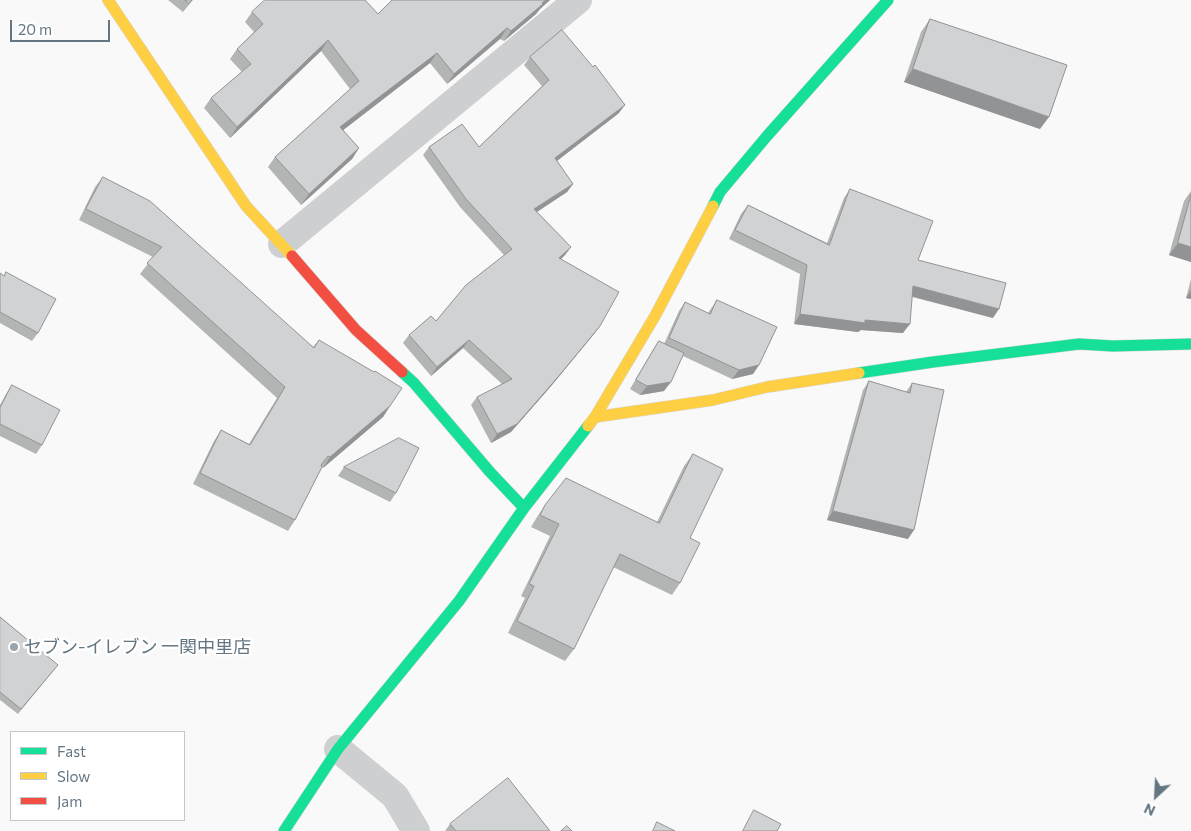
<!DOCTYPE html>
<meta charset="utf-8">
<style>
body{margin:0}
#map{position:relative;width:1191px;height:831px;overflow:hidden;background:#f9f9f9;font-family:Commissioner,sans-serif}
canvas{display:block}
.legend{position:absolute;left:10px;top:731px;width:175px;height:90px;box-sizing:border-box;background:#fff;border:1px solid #c1c8cd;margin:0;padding:6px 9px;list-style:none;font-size:15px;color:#657683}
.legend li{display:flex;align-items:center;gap:10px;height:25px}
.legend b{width:25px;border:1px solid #c1c8cd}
.north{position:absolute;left:1131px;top:771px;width:50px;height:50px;-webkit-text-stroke:4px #fff;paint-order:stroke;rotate:205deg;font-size:14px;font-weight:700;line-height:20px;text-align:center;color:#657683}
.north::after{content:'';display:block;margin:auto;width:18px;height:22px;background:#657683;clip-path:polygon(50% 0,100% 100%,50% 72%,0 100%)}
.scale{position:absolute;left:10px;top:20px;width:100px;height:22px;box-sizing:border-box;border:2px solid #657683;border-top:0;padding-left:6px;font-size:15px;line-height:18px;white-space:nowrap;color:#657683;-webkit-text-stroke:4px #fff;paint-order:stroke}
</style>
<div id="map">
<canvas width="1191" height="831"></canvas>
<ul class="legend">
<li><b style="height:6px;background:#16e098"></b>Fast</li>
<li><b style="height:6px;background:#ffcf43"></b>Slow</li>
<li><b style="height:6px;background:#f24e42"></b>Jam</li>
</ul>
<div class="north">N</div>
<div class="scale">20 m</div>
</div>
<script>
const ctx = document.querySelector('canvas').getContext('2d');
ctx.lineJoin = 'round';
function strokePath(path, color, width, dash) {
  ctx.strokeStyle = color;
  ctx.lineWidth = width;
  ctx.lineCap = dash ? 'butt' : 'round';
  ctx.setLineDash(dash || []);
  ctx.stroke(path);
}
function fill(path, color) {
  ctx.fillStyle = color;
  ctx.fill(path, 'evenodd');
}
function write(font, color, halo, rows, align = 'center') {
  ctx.font = font + ' Commissioner,"Noto Sans JP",sans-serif';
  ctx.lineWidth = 5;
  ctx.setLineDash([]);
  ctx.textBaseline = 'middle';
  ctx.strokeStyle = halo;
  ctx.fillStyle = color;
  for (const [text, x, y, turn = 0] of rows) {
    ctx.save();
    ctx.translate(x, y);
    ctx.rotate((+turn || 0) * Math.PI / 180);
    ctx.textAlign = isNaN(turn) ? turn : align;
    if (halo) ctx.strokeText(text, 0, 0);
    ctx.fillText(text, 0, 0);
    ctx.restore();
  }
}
const fast = new Path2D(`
 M713 206 720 192 767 136 888 0
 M402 372 414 383 490 472 524 508
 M859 373 933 362 1079 344 1113 346 1191 344
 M284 831 338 749 459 601 524 508 588 426`);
const slow = new Path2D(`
 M108 0 246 206 292 256
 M595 417 713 400 767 387 859 373
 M588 426 595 417 655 316 713 206`);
const jam = new Path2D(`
 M292 256 356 330 402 372`);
strokePath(fast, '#d5d6d7', 12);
strokePath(slow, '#d5d6d7', 12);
strokePath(jam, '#d5d6d7', 12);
strokePath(new Path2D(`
 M282 244 578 0
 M338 749 395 796 416 831`), '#cecfd0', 28);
strokePath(fast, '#16e098', 11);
strokePath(slow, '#ffcf43', 11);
strokePath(jam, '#f24e42', 11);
fill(new Path2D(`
 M168 0H193L183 12Z
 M392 0H550L540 9 536 14 504 41 500 39 447 84 430 63 343 130 359 148 352 159 301 205 268 167 275 157 350 89 321 51 230 138 204 108 211 98 242 72 230 59 237 49 254 32 245 22 252 12 378 14Z
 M930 19 1040 129 904 82 921 32Z
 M530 57 619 113 557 161 573 184 567 192 537 212 571 247 565 255 560 260 600 326 594 334 552 385 511 432 491 443 471 405 477 397 502 384 463 348 431 376 403 343 409 335 436 321 504 255 460 207 423 155 429 147H479L542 86 524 65Z
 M103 177 313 347 319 340 390 406 383 417 323 468 322 467 295 520 288 531 193 484 214 441 221 430 249 444 277 398 140 274 153 257 79 220 95 187Z
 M850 189 918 260 993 318 912 297 903 333 861 330 858 332 794 324 800 274 729 239 741 214 748 205 827 243 844 198Z
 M1191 191V262L1169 255 1184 201Z
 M0 273 38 333 32 341 0 323Z
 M1191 279V299L1186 298Z
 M717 300 759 365 753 374 732 379 683 356 664 391 640 395 630 389 653 350 659 341 664 344 679 311 685 302 708 313Z
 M869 381 906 392 912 383 908 539 827 520 863 390Z
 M12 385 42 445 36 454 0 436V405L6 394Z
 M693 454 690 538 680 583 672 595 613 567 574 649 565 661 508 633 525 598 521 596 550 536 531 527 537 517 545 505 657 522 684 466Z
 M344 467 396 493 390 502 338 476Z
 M0 617 58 665 18 714 0 700Z
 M450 824 550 831H445Z`), '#b3b5b5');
fill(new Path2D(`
 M546 0H550L540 9 536 14 504 41 511 31Z
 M507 28 500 39 447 84 454 74Z
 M328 40 321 51 230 138 237 127Z
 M437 53 430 63 333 138 340 127Z
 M913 69 1049 117 1040 129 904 82Z
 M625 105 619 113 549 167 555 158Z
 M359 148 352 159 301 205 309 194Z
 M573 184 567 192 529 217 534 209Z
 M1178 243 1191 247V262L1169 255Z
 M571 247 565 255 553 267 559 258Z
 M913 286 999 309 993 318 907 295Z
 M1191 290V299L1186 298Z
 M800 314 865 320 910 324 903 333 861 330 858 332 794 324Z
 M600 326 594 334 552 385 511 432 491 443 497 434Z
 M469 340 463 348 431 376 437 367Z
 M759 365 753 374 732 379 739 370Z
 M671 382 664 391 640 395 647 386Z
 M390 406 383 417 323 468 330 457Z
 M833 511 914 530 908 539 827 520Z`), '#929394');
const building = new Path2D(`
 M185 0H192L189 3Z
 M265 0H365L378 14 392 0H546L542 3 543 4 511 31 507 28 454 74 437 53 340 127 359 148 309 194 275 157 359 81 328 40 237 127 211 98 251 64 237 49 263 24 252 12Z
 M930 19 1067 65 1049 117 913 69Z
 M562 30 593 67 595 65 625 105 555 158 573 184 534 209 571 247 559 258 619 292 600 326 558 377 517 424 497 434 477 397 512 379 469 340 437 367 409 335 431 316 436 321 466 285 512 249 466 199 429 147 462 124 479 147 549 80 530 57Z
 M103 177 150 201 314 348 319 340 374 372 375 371 402 388 390 406 330 457 328 456 321 465 322 467 295 520 200 473 221 430 250 445 285 387 147 263 162 247 86 209Z
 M850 189 933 221 918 260 1006 283 999 309 913 286 910 324 865 320V323L800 314 807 265 735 230 748 205 829 245Z
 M1191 195V247L1178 243Z
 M6 272 56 299 38 333 0 312V273L4 276Z
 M717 300 777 327 759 365 739 370 669 338 685 302 710 314Z
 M659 341 684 353 671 382 647 386 636 380Z
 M869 381 910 393 912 383 944 390 914 530 833 511Z
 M12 385 60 410 42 445 0 424V408Z
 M399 438 419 448 396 493 344 467Z
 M693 454 723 469 690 538 700 543 680 583 620 554 574 649 517 621 534 586 529 584 559 524 540 515 545 505 566 478 659 523Z
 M0 617 58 665 21 709 0 692Z
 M508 778 550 831H456L450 824Z
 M754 810 781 824 777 831H743Z
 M657 822 675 831H653Z
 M567 826 572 831H561Z`);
fill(building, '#d0d2d3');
strokePath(building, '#929394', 1);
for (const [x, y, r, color] of [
 [14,647,5,"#99a4ac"]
]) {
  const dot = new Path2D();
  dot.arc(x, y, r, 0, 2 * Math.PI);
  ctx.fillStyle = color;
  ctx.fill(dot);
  strokePath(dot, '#fff', 2);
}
write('18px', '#657683', '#fff', [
 ["セブン-イレブン 一関中里店",24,647]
], 'left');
</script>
